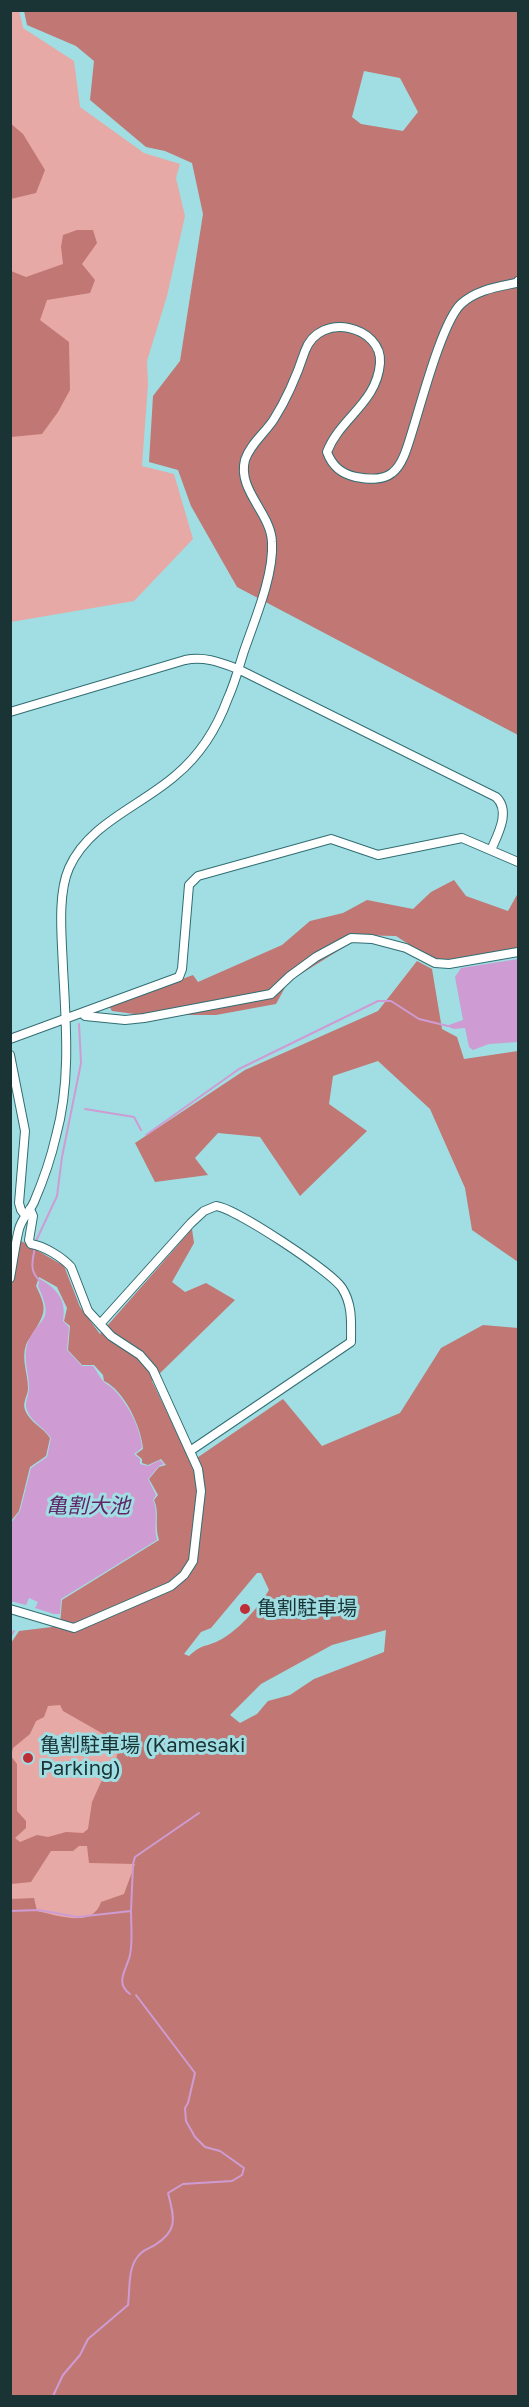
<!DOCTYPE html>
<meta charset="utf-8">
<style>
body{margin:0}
#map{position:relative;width:529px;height:2407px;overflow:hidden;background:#a0dee3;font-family:"Golos Text",sans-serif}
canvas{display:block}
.frame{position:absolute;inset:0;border:12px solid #1a3436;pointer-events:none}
</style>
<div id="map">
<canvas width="529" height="2407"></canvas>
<div class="frame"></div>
</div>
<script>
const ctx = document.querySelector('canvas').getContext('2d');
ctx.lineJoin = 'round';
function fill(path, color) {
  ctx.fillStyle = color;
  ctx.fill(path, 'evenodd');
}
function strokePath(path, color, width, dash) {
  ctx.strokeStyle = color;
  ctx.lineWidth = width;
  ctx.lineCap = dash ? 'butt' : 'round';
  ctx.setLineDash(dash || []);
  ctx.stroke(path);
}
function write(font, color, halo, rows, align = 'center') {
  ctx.font = font + ' "Golos Text","Noto Sans JP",sans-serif';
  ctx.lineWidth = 6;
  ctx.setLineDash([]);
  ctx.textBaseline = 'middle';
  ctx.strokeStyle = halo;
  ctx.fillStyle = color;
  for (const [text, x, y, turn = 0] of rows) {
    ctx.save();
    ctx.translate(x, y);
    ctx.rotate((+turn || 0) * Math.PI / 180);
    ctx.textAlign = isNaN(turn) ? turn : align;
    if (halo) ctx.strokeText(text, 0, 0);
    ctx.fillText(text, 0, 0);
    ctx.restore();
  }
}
fill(new Path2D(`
 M19 10 23 28 74 61 80 107 144 153 180 164 176 178 185 216 167 296 147 361 148 384 142 466 174 474 193 539 134 601 11 622 10 11Z
 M16 1679 163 1698 139 1923 42 1933 11 1908 10 1723Z`), '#e6a9a5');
fill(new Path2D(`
 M24 11H518V735L237 587 191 506 178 470 149 462 153 396 180 361 203 214 192 163 165 151 146 147 90 100 94 61 76 46 27 25ZM364 71 400 78 418 112 403 131 361 124 352 117Z
 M10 123 23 134 45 170 36 193 11 199Z
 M77 230H93L97 243 82 264 95 280 90 293 47 300 40 320 69 342 70 390 58 412 42 434 11 437V271L26 277 63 264 61 247 63 235Z
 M454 880 466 896 508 911 518 893V957L509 956 445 968 396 936 350 935 349 944 288 982 276 1004 216 1015H142L112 1011 109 1006 193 975 198 982 282 945 310 921 343 913 367 900 413 909 431 892Z
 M417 961 432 969 442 1029 457 1037 464 1059 518 1051V1262L472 1230 465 1188 430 1109 378 1061 333 1076 329 1104 367 1131 300 1196 260 1137 218 1133 195 1158 208 1175 155 1182 135 1143 245 1070 378 1011Z
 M192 1229 194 1243 172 1282 185 1292 206 1283 235 1300 152 1381 191 1462 283 1399 322 1446 400 1413 441 1348 483 1325 518 1328V2396H11V1899L34 1898 37 1911C57 1915 93 1929 101 1902L124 1894 135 1864 89 1863 87 1846H79L73 1851H51L31 1882 11 1884V1643L19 1631 60 1626 62 1600 159 1540C154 1526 160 1512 154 1500L158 1495 149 1479 159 1467 166 1465 161 1459 148 1465 142 1463V1459L136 1454 143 1449C142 1428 124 1390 104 1381L103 1375 94 1365H82L68 1350 70 1326 64 1321 67 1308 57 1287 39 1277 36 1286C47 1309 46 1312 33 1333 31 1337 27 1341 26 1345 21 1359 28 1374 28 1388 28 1396 22 1402 25 1410 30 1423 43 1427 50 1438L46 1456 30 1467 19 1511 11 1521V1235L64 1266 80 1307 100 1334ZM257 1573H261L269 1590C258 1608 237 1632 218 1641 204 1648 203 1643 189 1656L184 1654 201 1632 211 1628ZM386 1630 384 1652 314 1679 290 1695 268 1701 257 1714 240 1723 230 1715 261 1684 332 1645ZM60 1705 63 1711 107 1736 118 1751 116 1760H111L92 1802 88 1829 83 1833 66 1832 48 1837 37 1835 20 1842 15 1838 26 1828V1821L17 1811V1764L11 1756 13 1748 30 1734 36 1721 44 1717 48 1706Z`), '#c17773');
fill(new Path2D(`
 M518 959V1042L489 1044 473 1050 469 1047 465 1028 454 1029 446 1026 463 1020 455 977 461 968Z
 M40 1279C57 1289 67 1300 63 1321L69 1327 67 1350 82 1366H93C97 1371 100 1378 104 1382 106 1384 109 1385 111 1387 126 1400 141 1428 142 1448L134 1454 140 1459V1464L148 1466 160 1460 164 1464 159 1466 148 1479 156 1495 153 1500C159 1512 153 1526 157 1540L61 1599 60 1614H54L35 1608 38 1602 29 1598 26 1605 10 1601 11 1523 20 1511 31 1468 47 1457 51 1438C44 1427 31 1422 27 1410 24 1403 29 1396 29 1388 29 1374 23 1359 27 1345 38 1315 56 1325 38 1286Z`), '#ce9cd3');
strokePath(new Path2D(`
 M85 1109 134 1117 141 1130
 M146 1135 239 1069 378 1001H391L419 1019 448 1026
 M36 1241 57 1196 62 1157 81 1063 79 1024
 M35 1247C32 1263 29 1271 41 1282
 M10 1637 14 1631
 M10 1911 39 1910 77 1917 131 1911C131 1925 133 1941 130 1955 127 1969 114 1983 130 1994
 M131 1911 133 1864 135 1857 199 1813
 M53 2396 63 2375 80 2355 88 2339 128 2305C130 2290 128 2271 136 2259 141 2251 147 2249 155 2245 179 2230 174 2217 168 2193L183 2184 232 2181 242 2175 244 2168 220 2151 205 2147 195 2137 186 2121 185 2108 188 2103 195 2073 136 1995`), '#ce9cd3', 2);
const minor = new Path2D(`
 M10 712 185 660C204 656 219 662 238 669L496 797C511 811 498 834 491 850
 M82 1013 85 1016 125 1020 144 1018 271 994 290 976 316 957 351 938 372 939 406 948 435 963 449 964 518 952
 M10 1039 179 977 182 969 189 885 198 876 331 839 378 855 462 838 518 862
 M10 1055 25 1131 19 1203 21 1210 25 1215
 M10 1278C13 1262 15 1245 19 1229 22 1218 30 1211 34 1202 43 1181 51 1158 56 1136 71 1082 66 1024 63 968 62 939 57 895 69 868 89 823 141 806 176 775 200 755 217 728 228 698 235 683 239 666 244 651 255 619 274 575 272 542 271 513 237 490 245 460 250 444 266 432 274 419 288 397 297 375 305 351 320 310 383 327 380 363 377 403 340 418 327 452 332 466 341 474 356 477 367 479 382 481 392 473 403 465 408 445 412 432 421 404 442 322 461 304 476 290 497 287 516 283L518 281
 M100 1324 191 1223 204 1211 216 1206C235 1208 332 1272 342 1288 353 1305 351 1324 351 1342L190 1451
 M10 1609 74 1628 171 1586 184 1575 193 1561 201 1491 198 1469 153 1370 140 1355 111 1336 88 1311 71 1267C62 1257 44 1246 31 1244L29 1240 33 1216 30 1209`);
strokePath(minor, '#316e73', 10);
strokePath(minor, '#fff', 8);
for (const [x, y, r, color] of [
 [245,1609,6,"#be2e37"],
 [28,1758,6,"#be2e37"]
]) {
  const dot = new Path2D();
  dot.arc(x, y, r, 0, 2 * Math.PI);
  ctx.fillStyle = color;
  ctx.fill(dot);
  strokePath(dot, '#a0dee3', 2);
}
write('20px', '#1a3436', '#a0dee3', [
 ["亀割駐車場",257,1609],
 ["亀割駐車場 (Kamesaki",40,1746],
 ["Parking)",40,1769]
], 'left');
write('italic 21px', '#602668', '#a0dee3', [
 ["亀割大池",88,1506]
]);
</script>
